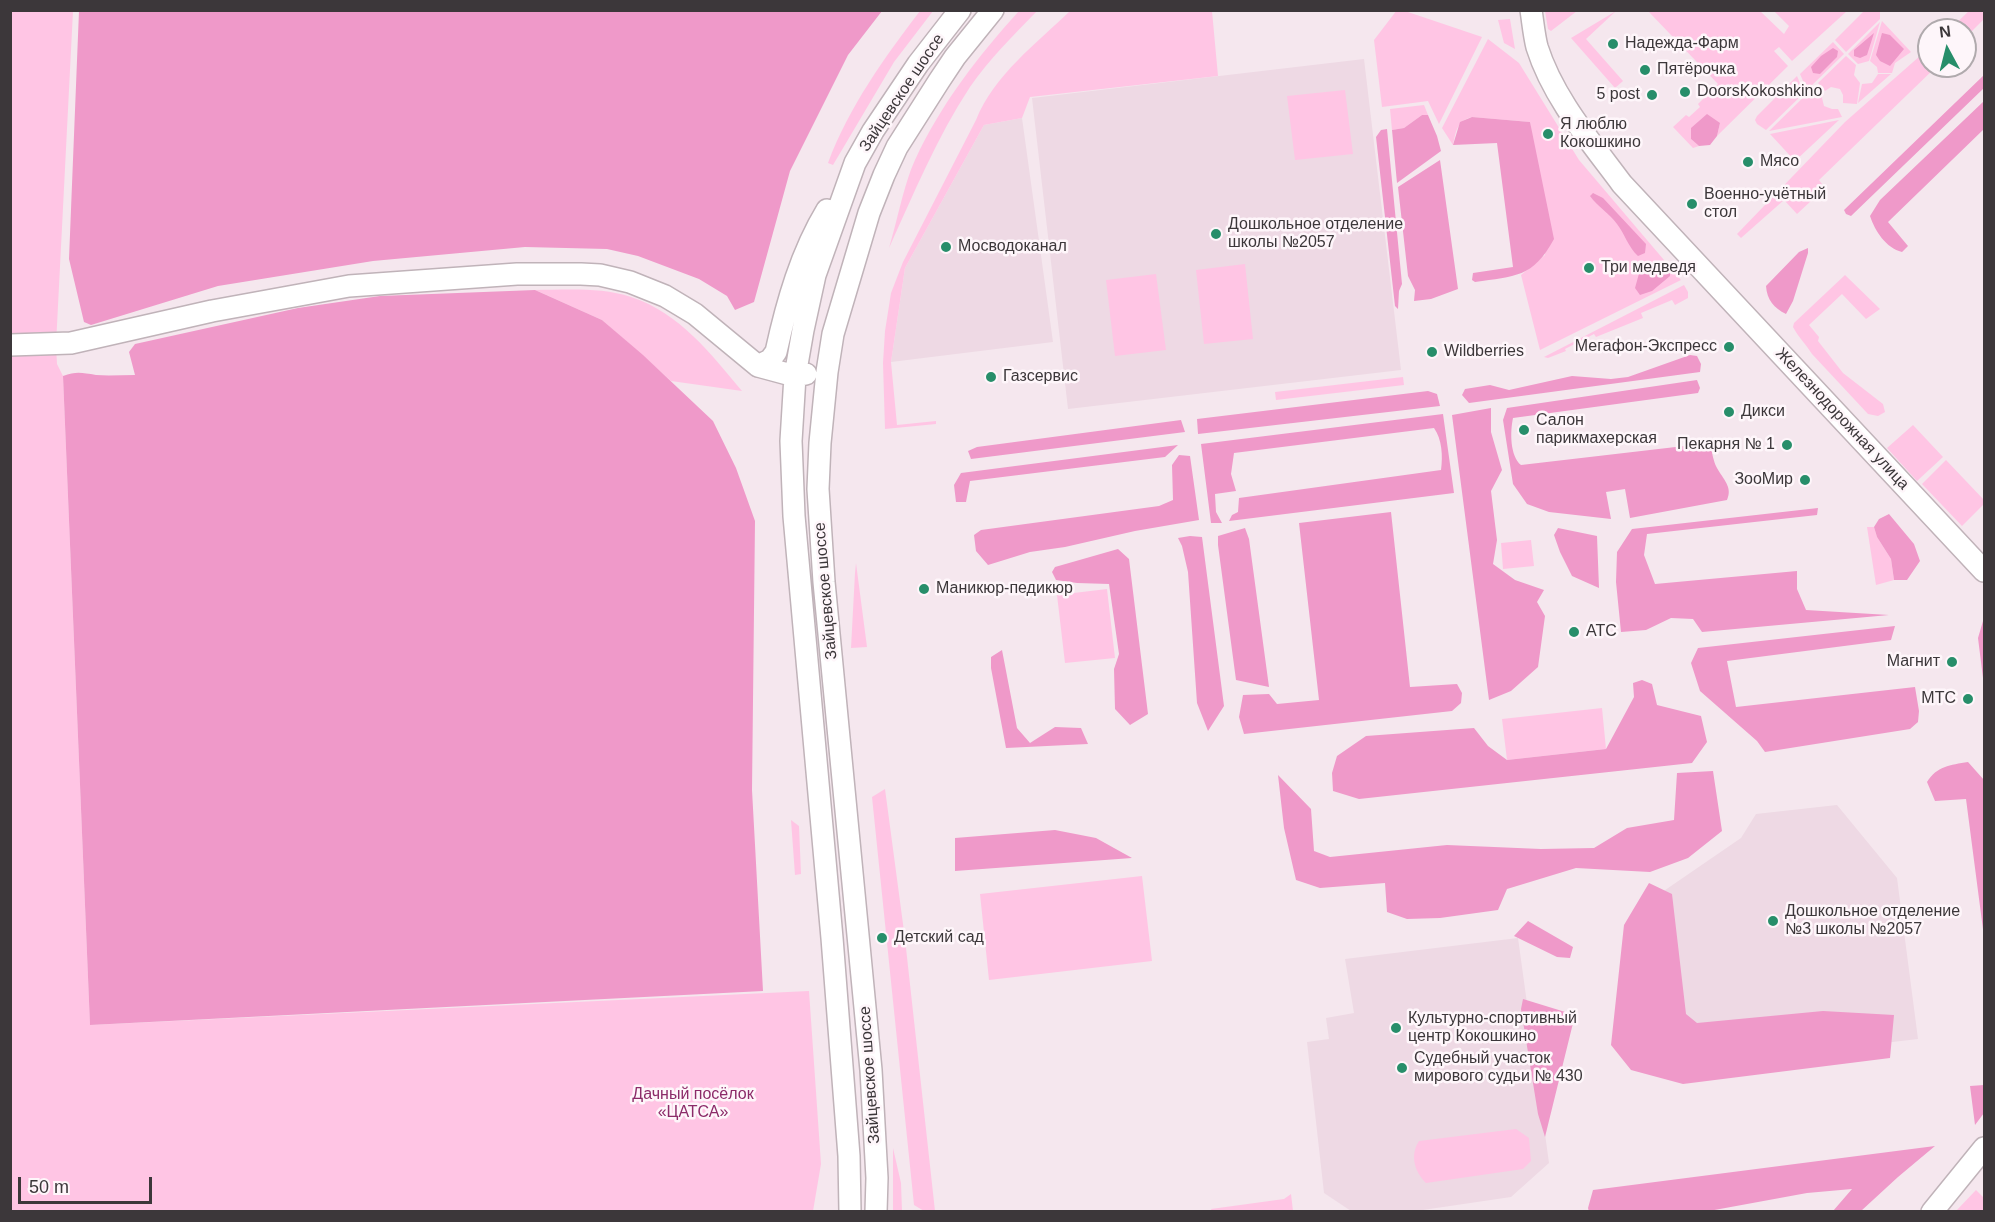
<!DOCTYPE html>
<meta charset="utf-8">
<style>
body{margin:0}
#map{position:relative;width:1995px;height:1222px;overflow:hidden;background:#f5e7ee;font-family:Arial,sans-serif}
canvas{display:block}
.frame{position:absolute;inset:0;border:12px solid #3c373a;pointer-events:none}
.north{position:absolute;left:1917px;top:18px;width:60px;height:60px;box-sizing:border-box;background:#fef6fa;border:2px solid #b0aaad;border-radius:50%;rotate:353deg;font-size:16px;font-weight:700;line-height:24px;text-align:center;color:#3c373a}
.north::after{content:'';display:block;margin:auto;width:21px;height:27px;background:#278e6a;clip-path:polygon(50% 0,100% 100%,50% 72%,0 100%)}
.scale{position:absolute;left:18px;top:1177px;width:134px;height:27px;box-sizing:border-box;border:3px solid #3c373a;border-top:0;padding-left:8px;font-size:18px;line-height:21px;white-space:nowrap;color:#3c373a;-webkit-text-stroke:4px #fef6fa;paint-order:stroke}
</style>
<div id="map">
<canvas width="1995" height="1222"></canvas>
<div class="frame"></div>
<div class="north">N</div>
<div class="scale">50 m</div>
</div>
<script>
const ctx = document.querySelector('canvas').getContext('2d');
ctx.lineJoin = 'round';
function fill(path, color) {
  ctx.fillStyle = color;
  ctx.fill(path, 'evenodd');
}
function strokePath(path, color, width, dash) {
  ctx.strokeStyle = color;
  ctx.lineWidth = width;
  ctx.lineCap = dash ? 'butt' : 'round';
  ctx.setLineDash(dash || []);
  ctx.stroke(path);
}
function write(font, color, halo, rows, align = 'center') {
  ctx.font = font + ' Arial,sans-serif';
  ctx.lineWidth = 5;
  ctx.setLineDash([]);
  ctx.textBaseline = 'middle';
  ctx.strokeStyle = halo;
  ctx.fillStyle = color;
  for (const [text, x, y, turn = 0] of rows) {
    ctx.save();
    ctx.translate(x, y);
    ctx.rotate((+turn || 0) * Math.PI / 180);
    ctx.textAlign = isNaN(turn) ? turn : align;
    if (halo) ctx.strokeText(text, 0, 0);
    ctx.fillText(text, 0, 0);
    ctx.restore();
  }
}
fill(new Path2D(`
 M1364 59 1401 370 1068 409 1032 98Z
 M1022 118 1053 342 891 362 905 268 984 125Z
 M1837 805 1897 878 1918 1039 1645 1071 1655 897 1741 838 1756 814Z
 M1518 938 1549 1163 1511 1197 1416 1211H1351L1324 1193 1307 1042 1329 1039 1326 1018 1354 1013 1345 959Z`), '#eed9e4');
fill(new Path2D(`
 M1397 10 1405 11 1482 37 1439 124 1428 101 1382 107 1374 40Z
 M1865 10 1880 11V19L1846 52 1835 40Z
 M1970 10 1984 11V19L1965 38V30H1949Z
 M10 11H73L56 345 57 364 63 376 90 1025 809 991 821 1164 813 1211H11Z
 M920 11H933L894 62 833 165 828 163C849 107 884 58 920 11Z
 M1019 11H1037C1014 35 989 59 970 87 937 137 914 193 889 248 897 222 904 184 915 160 941 104 978 56 1019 11Z
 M1070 11H1212L1218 76 1030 97 1022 118 984 125 905 268 891 362 897 425 936 421V424L885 429 883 363 885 331 891 293 903 262 976 120C994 75 1037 43 1070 11Z
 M1545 11V10L1577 11 1551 31 1548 29Z
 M1616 11 1586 39 1623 81 1615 88 1571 38Z
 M1648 11H1760L1784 34 1789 26 1774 11H1847L1792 61 1779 47 1774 51 1788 66 1717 136 1720 123 1691 139 1699 146 1693 148 1673 127 1686 115 1689 117 1700 107 1698 104 1718 84Z
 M1510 19 1515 49 1504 43 1498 20Z
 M1882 21 1911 52 1895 63 1892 73H1878L1877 67 1870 61Z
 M1880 22 1869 61 1858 64 1848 54Z
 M1488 39 1519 63 1579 160 1681 280 1540 350 1521 275 1545 255 1530 122 1472 117C1457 121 1456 131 1453 145L1442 128Z
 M1833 42 1844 54 1807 90 1800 74Z
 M1929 48V66H1937L1819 180 1825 188 1797 214 1784 200 1741 238 1737 234 1845 122Z
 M1846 56 1856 65 1854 75 1860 83 1857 104 1843 103V95L1840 89 1831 87 1825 91 1818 83Z
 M1878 74H1891L1858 103 1862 84 1872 83Z
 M1797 76 1804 93 1766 130 1757 124 1755 120 1757 116Z
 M1816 85 1823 92 1822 98 1824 106 1832 109H1838L1842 117 1769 131Z
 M1345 90 1353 154 1295 160 1287 96Z
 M1424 105 1428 115H1422L1404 128 1392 130 1390 109Z
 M1839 120 1795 161 1770 134Z
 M1245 264 1253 339 1204 344 1196 270Z
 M1156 274 1166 350 1115 356 1106 280Z
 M1845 275 1880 309 1866 319 1842 294 1809 325 1819 337 1818 341 1843 373 1883 404 1885 412 1878 416 1868 414 1812 354C1806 344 1798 337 1793 327L1794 323Z
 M1684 285 1688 292V298L1675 305 1672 300 1641 313 1643 318 1596 337 1594 334 1565 349 1566 351 1548 358 1544 357Z
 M535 290C566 290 601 287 631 297 680 313 711 354 742 391L671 381 602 320Z
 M1403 377 1404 385 1276 400 1275 392Z
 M1913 425 1943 457 1917 481 1887 448Z
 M1946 460 1984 500V504L1962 526 1922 484Z
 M1867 527H1874L1877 537 1891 559 1894 580 1876 585Z
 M1531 540 1534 566 1503 569 1501 543Z
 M856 563 867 647 851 648 855 573Z
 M1107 589 1115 658 1065 663 1057 595Z
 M1602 708 1606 749 1507 760 1502 719Z
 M885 789 905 939 935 1211H924L914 1205 872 797Z
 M791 820 799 826 801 874 795 875Z
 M1142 876 1152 961 989 980 980 894Z
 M1516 1129 1529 1138 1531 1161 1523 1169 1426 1183C1414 1171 1410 1155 1419 1141Z
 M893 1148 901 1183 902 1211H893Z
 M1976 1190 1984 1198V1211H1956Z
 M1291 1194 1293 1211H1212L1211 1209 1284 1199Z`), '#ffc5e4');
fill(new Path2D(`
 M79 11V10L882 11 848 55 790 171 754 302 735 310 727 296 699 279 638 256 607 249 525 247 373 261 218 286 91 325 84 322 69 259Z
 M1874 33 1867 55 1860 58 1854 56V50Z
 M1882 33 1890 35 1904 49 1890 66 1880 61 1876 55Z
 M1833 48 1838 51 1837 57 1820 74 1813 73 1811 67 1821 56Z
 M1984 75V88L1851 216 1846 214 1844 210Z
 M1984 101V129L1888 222 1908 246 1902 252C1886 248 1875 231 1870 216L1880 200Z
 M1707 114 1720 123 1717 136 1710 145 1699 146 1691 139V128Z
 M1422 115H1428L1437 136 1441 151 1397 183 1392 130 1404 128Z
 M1472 117 1530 122 1554 239C1533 278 1515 276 1475 282L1472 280 1473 273 1513 267 1497 143 1453 145 1460 122Z
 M1387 129 1402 284 1399 291 1398 309 1395 306 1376 137 1381 130Z
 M1440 160 1458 289 1431 299 1414 301 1415 290 1408 276 1398 187Z
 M1593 193 1603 198 1646 244 1645 253 1638 256C1628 247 1625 234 1617 224 1609 213 1598 207 1590 196Z
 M1808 248V253L1793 301 1786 314C1774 308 1767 300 1766 286L1799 252Z
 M1652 262 1663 264 1670 272V276L1652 291 1640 295 1635 288 1640 270Z
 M535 290 602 320 643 355 713 421 736 468 755 521 752 790 763 991 90 1025 63 376C77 371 82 373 96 375 108 376 122 375 135 375L129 352 135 344 298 308 380 296Z
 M1690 355 1697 356 1701 364 1700 372 1469 403 1462 395 1465 389 1490 385 1509 390 1572 376 1611 379 1628 377Z
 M1697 380 1700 388 1698 393 1513 418C1510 432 1510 456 1521 465L1710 443C1712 451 1713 461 1717 468 1723 479 1733 487 1727 500L1630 518 1625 489 1606 492 1611 519 1549 512 1527 504 1513 484 1503 420 1507 408Z
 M1428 391 1437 394 1440 406 1198 434 1197 419Z
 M1491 408V432L1502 470 1491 491 1497 540 1493 564 1515 580 1544 590 1537 602 1545 616 1538 667 1511 691 1489 700 1452 415Z
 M1443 414 1454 493 1229 521 1232 515 1238 512 1239 498 1441 470C1443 456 1442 439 1434 428L1234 453 1231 474 1236 491 1215 494 1216 512 1222 523H1211L1201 444Z
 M1181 420 1185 432 971 459 968 451 977 447Z
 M1178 445 1165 457 970 481 966 502H956L954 485 961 473Z
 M1179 455 1190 456 1199 520 1135 531 1065 547 1030 552 988 565 976 551 974 535 981 530 1159 506 1173 500 1172 465Z
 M1818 508 1817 515 1647 534 1644 555 1655 584 1797 571V589L1806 610 1889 615 1702 632 1693 619 1671 618 1646 630 1621 632 1616 582 1617 552 1632 529Z
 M1391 512 1410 687 1457 684 1462 693 1461 703 1452 711 1244 734 1239 717 1243 695 1269 694 1277 704 1319 700 1299 523Z
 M1889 514 1914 544 1920 561 1907 580H1894L1891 559 1877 537 1874 527 1879 519Z
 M1245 528 1249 539 1269 687 1236 680 1218 545V536Z
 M1558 528 1597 536 1599 588 1572 576 1560 552 1554 535Z
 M1190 536 1202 537 1224 706 1208 731 1197 703 1188 572 1182 546 1178 538Z
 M1118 549 1129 559 1148 714 1130 725 1115 709 1114 669 1119 654 1109 584 1077 583 1056 580 1052 572 1055 567Z
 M1983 621H1984V686L1978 638Z
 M1895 626 1891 640 1727 661 1736 707 1915 687 1919 711 1918 722 1910 729 1765 752 1757 741 1700 691 1691 663 1698 648Z
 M1002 650 1017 728 1030 743 1055 727 1081 728 1088 744 1006 748 991 668V657Z
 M1642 680 1652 684 1657 705 1701 716 1707 742 1692 763 1359 799 1333 791 1332 773 1337 756 1366 736 1474 728 1488 746 1507 760 1606 749 1634 697 1633 683Z
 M1968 762 1984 780V937L1966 799 1935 801 1927 782C1937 766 1950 765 1968 762Z
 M1713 771 1722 831 1688 858 1650 872 1576 868 1507 889 1498 910 1440 918 1407 919 1387 912 1385 883 1320 888 1296 880 1284 828 1278 775 1311 809 1314 851 1330 857 1447 845 1541 849 1594 848 1627 828 1674 820 1677 773Z
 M1055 830 1096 838 1132 858 955 871V838Z
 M1649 883 1672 894 1686 1014 1697 1023 1823 1011 1894 1015 1890 1058 1683 1084 1631 1070 1611 1045 1624 925Z
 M1528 921 1573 947 1570 958 1557 957 1514 936Z
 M1523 999 1575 1015 1545 1137 1538 1114 1521 1009Z
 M1984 1085V1113L1975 1125 1970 1086Z
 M1935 1146 1898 1177 1861 1211H1833L1852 1189 1807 1193 1709 1211 1589 1212 1588 1208 1593 1190Z`), '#ef99c9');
const secondary = new Path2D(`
 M1531 10C1533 23 1534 35 1537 47 1553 98 1591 142 1622 184L1984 571
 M10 345 71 343 212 311 349 286 517 274H581L600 275 630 282 665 296 695 314 758 366 795 376 806 374
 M758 366 770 360 776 352C787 302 801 253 827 210
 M850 1212 849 1156 832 938 794 516 791 441 795 376 803 330 815 275 855 163 873 131 918 64 960 10
 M876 1212 877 1178 871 1070 824 582 818 489 820 443 827 372 833 334 869 213 884 175 897 147 939 81 955 57 993 10
 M1932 1212 1984 1148`);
strokePath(secondary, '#c0b3b9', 24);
strokePath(secondary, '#fff', 21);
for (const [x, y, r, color] of [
 [1613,44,6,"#278e6a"],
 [1645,70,6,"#278e6a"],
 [1685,92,6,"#278e6a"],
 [1652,95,6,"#278e6a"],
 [1548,134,6,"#278e6a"],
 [1748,162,6,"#278e6a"],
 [1692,204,6,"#278e6a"],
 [1216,234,6,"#278e6a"],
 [946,247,6,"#278e6a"],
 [1589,268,6,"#278e6a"],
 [1729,347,6,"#278e6a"],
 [1432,352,6,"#278e6a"],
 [991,377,6,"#278e6a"],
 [1729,412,6,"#278e6a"],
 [1524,430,6,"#278e6a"],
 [1787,445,6,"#278e6a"],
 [1805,480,6,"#278e6a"],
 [924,589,6,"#278e6a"],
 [1574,632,6,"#278e6a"],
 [1952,662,6,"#278e6a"],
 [1968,699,6,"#278e6a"],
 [1773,921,6,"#278e6a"],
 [882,938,6,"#278e6a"],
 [1396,1028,6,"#278e6a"],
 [1402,1068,6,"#278e6a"]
]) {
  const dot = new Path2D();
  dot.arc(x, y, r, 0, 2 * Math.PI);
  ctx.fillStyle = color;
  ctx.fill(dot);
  strokePath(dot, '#fef6fa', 2);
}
write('16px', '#3c373a', '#fef6fa', [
 ["Надежда-Фарм",1625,44],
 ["Пятёрочка",1657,70],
 ["DoorsKokoshkino",1697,92],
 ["5 post",1640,95,"right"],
 ["Я люблю",1560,125],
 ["Кокошкино",1560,143],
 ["Мясо",1760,162],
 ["Военно-учётный",1704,195],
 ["стол",1704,213],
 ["Дошкольное отделение",1228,225],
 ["школы №2057",1228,243],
 ["Мосводоканал",958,247],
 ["Три медведя",1601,268],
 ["Мегафон-Экспресс",1717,347,"right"],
 ["Wildberries",1444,352],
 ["Газсервис",1003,377],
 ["Дикси",1741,412],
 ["Салон",1536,421],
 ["парикмахерская",1536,439],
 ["Пекарня № 1",1775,445,"right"],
 ["ЗооМир",1793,480,"right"],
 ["Маникюр-педикюр",936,589],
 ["АТС",1586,632],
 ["Магнит",1940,662,"right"],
 ["МТС",1956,699,"right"],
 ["Дошкольное отделение",1785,912],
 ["№3 школы №2057",1785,930],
 ["Детский сад",894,938],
 ["Культурно-спортивный",1408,1019],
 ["центр Кокошкино",1408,1037],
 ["Судебный участок",1414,1059],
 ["мирового судьи № 430",1414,1077]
], 'left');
write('16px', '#3c373a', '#fef6fa', [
 ["Зайцевское шоссе",902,93,-56],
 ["Железнодорожная улица",1842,419,47],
 ["Зайцевское шоссе",826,591,-95],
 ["Зайцевское шоссе",870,1075,-94]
]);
write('16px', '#8c2b69', '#fef6fa', [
 ["Дачный посёлок",693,1095],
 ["«ЦАТСА»",693,1113]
]);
</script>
